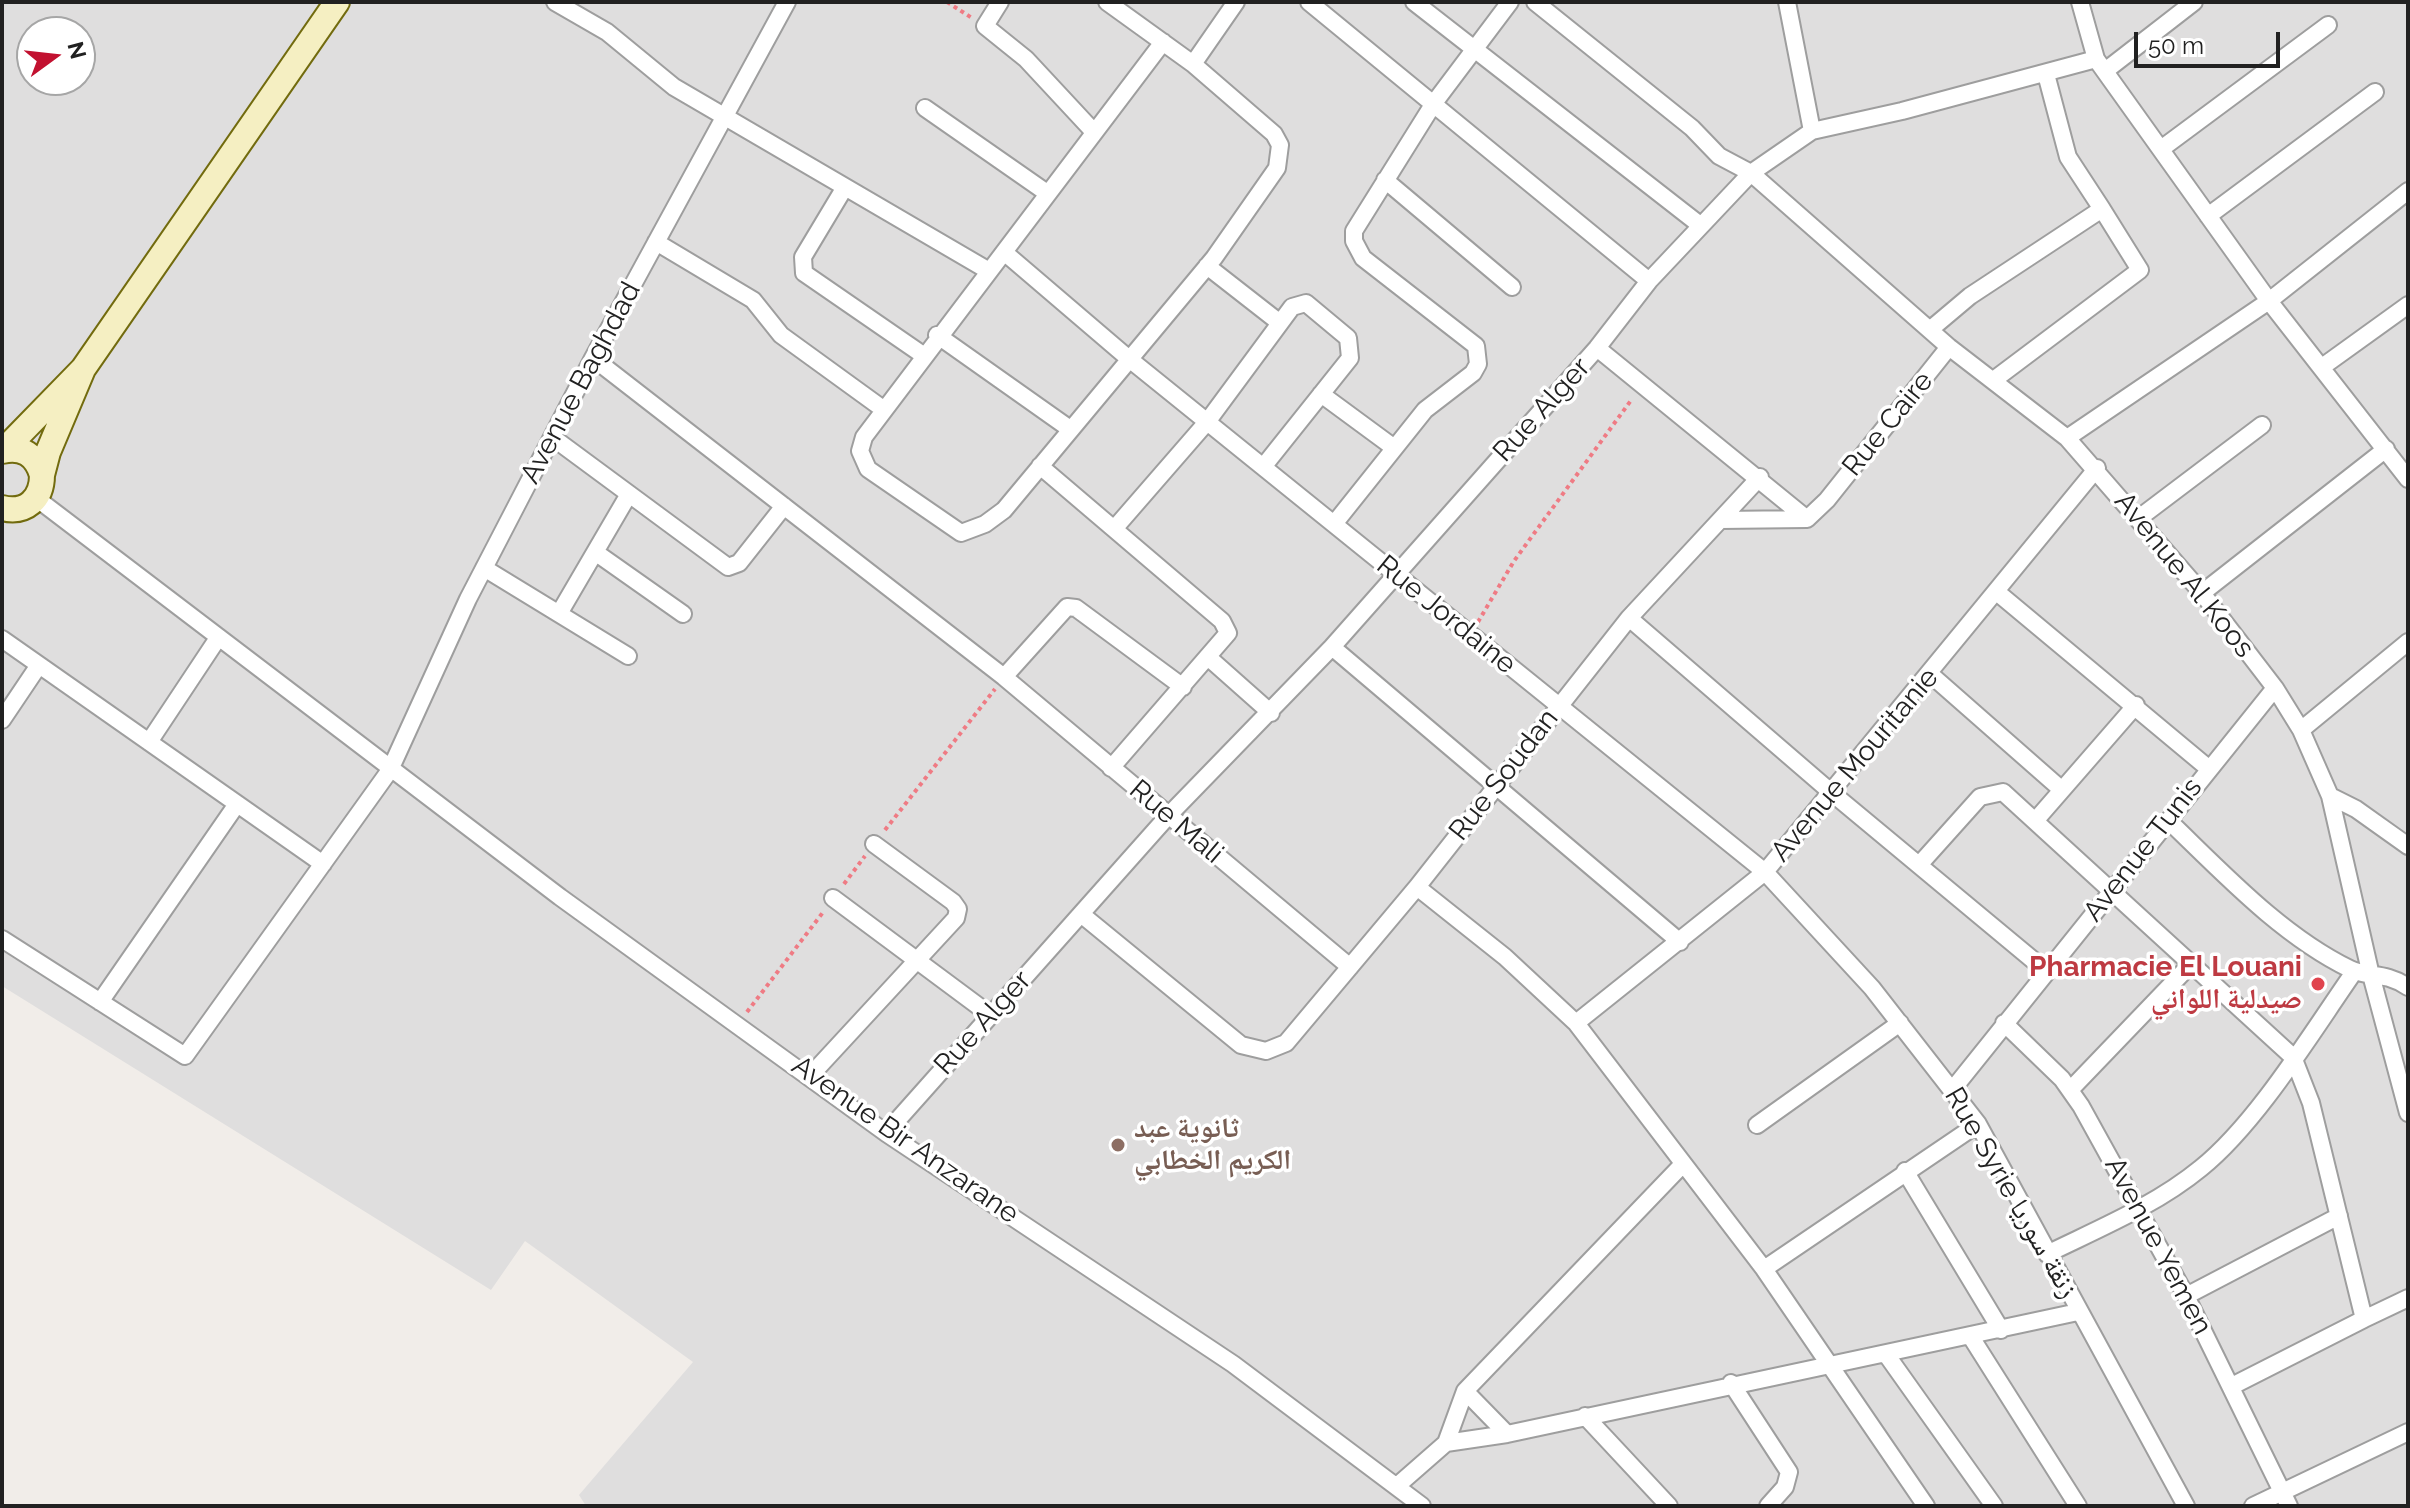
<!DOCTYPE html>
<meta charset="utf-8">
<style>
body{margin:0}
#map{position:relative;width:2410px;height:1508px;overflow:hidden;background:#f1ede9;font-family:Raleway,sans-serif}
canvas{display:block}
.frame{position:absolute;inset:0;border:4px solid #212121;pointer-events:none}
.north{position:absolute;left:16px;top:16px;width:80px;height:80px;box-sizing:border-box;background:#fff;border:2px solid #a6a6a6;border-radius:50%;rotate:75deg;font-size:22px;font-weight:700;line-height:32px;text-align:center;color:#212121}
.north::after{content:'';display:block;margin:auto;width:28px;height:36px;background:#c21130;clip-path:polygon(50% 0,100% 100%,50% 72%,0 100%)}
.scale{position:absolute;left:2134px;top:32px;width:146px;height:36px;box-sizing:border-box;border:4px solid #212121;border-top:0;padding-left:10px;font-size:24px;line-height:28px;white-space:nowrap;color:#212121;-webkit-text-stroke:6px #fff;paint-order:stroke}
</style>
<div id="map">
<canvas width="2410" height="1508"></canvas>
<div class="frame"></div>
<div class="north">N</div>
<div class="scale">50 m</div>
</div>
<script>
const ctx = document.querySelector('canvas').getContext('2d');
ctx.lineJoin = 'round';
function fill(path, color) {
  ctx.fillStyle = color;
  ctx.fill(path, 'evenodd');
}
function strokePath(path, color, width, dash) {
  ctx.strokeStyle = color;
  ctx.lineWidth = width;
  ctx.lineCap = dash ? 'butt' : 'round';
  ctx.setLineDash(dash || []);
  ctx.stroke(path);
}
function write(font, color, halo, rows, align = 'center') {
  ctx.font = font + ' Raleway,"Noto Naskh Arabic",sans-serif';
  ctx.lineWidth = 7;
  ctx.setLineDash([]);
  ctx.textBaseline = 'middle';
  ctx.strokeStyle = halo;
  ctx.fillStyle = color;
  for (const [text, x, y, turn = 0] of rows) {
    ctx.save();
    ctx.translate(x, y);
    ctx.rotate((+turn || 0) * Math.PI / 180);
    ctx.textAlign = isNaN(turn) ? turn : align;
    if (halo) ctx.strokeText(text, 0, 0);
    ctx.fillText(text, 0, 0);
    ctx.restore();
  }
}
fill(new Path2D(`
 M2 2H2408V1506H586L579 1495 693 1362 525 1241 491 1290 2 986ZM32 32H80V80H32Z`), '#dfdede');
const street = new Path2D(`
 M555 2 607 32 674 87 989 271
 M1000 2 985 26 1026 59 1093 131
 M1107 2 1193 64
 M1309 2 1649 281
 M1414 2 1700 225
 M1535 2 1692 128 1719 156 1751 173 1949 347 2067 438 2202 593 2275 688 2301 730 2330 796 2370 971 2408 1113
 M1787 2 1812 131
 M2080 2 2096 59 2269 301 2408 479
 M1163 42 864 437 860 451 868 469 961 533 985 524 1004 510 1214 258 1277 168 1280 145 1274 134 1193 64 1236 2
 M2105 71 2194 2
 M2046 74 2068 157 2102 209
 M925 108 1047 193
 M2161 149 2328 25
 M1385 180 1512 287
 M845 187 803 257 804 273 923 355
 M2208 216 2375 92
 M656 242 753 300 781 335 883 409
 M1004 252 1128 358 1765 872 1872 988 1978 1124 2186 1506
 M1207 266 1280 323
 M1932 328 1970 296 2102 209 2140 270 1995 379
 M937 335 1070 429
 M1597 348 1807 519 1827 500 1949 347
 M593 358 1004 677 1350 967
 M2322 367 2408 305
 M1321 394 1393 447
 M552 437 728 567 739 563 784 506
 M2067 438 2269 301 2408 191
 M1040 466 1222 621 1228 633 1111 768
 M36 498 560 897 886 1133 1233 1364 1422 1506
 M2139 518 2262 425
 M1720 520 1807 519
 M1334 524 1425 410 1473 373 1478 364 1476 346 1363 258 1354 241V231L1434 103 1510 2
 M1114 529 1207 422 1292 307 1306 303 1348 338 1350 358 1263 467
 M595 552 683 614
 M484 568 628 656
 M1998 593 2208 768
 M2202 593 2386 449
 M560 612 629 494
 M1629 618 1832 793 2045 970
 M2 639 323 864
 M1332 647 1680 942
 M1209 658 1271 713
 M1930 674 2062 790
 M1004 677 1067 607 1076 608 1183 687
 M2 720 39 665
 M2301 730 2408 642
 M149 742 218 638
 M2330 796 2356 809 2408 846
 M2035 821 2136 705
 M2170 822C2224 874 2282 936 2350 969 2368 978 2384 971 2408 987
 M1919 865 1980 797 2003 792 2293 1057 2311 1103 2364 1319 2232 1386
 M1417 887 1505 957 1576 1023 1764 1269 1926 1506
 M833 898 989 1014
 M1081 914 1241 1045 1266 1051 1286 1043 1417 887 1629 618 1760 477
 M2 939 185 1056 390 770 468 599 593 358 787 2
 M100 1002 237 804
 M1576 1023 1765 872 2097 468
 M2004 1023 2062 1079 2081 1106 2186 1296 2289 1506
 M810 1076 956 918 958 909 953 902 874 844
 M1953 1089 2275 688
 M2071 1089 2191 964
 M1757 1125 1900 1023
 M886 1133 1168 816 1332 647 1597 348 1649 281 1751 173 1812 131 1902 111 2096 59
 M1905 1171 2001 1330
 M2047 1254C2100 1228 2156 1205 2201 1168 2257 1123 2312 1032 2354 972
 M1764 1269 1978 1124
 M2186 1296 2339 1216
 M2364 1319 2408 1298
 M1971 1337 2078 1506
 M1886 1354 1994 1506
 M1731 1383 1789 1472 1785 1487 1768 1506
 M1465 1391 1507 1434
 M1585 1416 1669 1506
 M1446 1443 1465 1391 1683 1164
 M1398 1485 1446 1443 1507 1434 2078 1312
 M2253 1506 2408 1432`);
const secondary = new Path2D(`
 M83 369 337 2
 M4 450 83 369 48 452 42 475
 M2 451C22 446 36 455 42 475 42 499 26 514 2 508`);
strokePath(street, '#9e9e9e', 20);
strokePath(secondary, '#726b0e', 28);
strokePath(new Path2D(`
 M947 2 972 18
 M1478 622 1514 561 1632 399
 M885 830 995 689
 M844 884 865 856
 M747 1012 824 911`), '#ef7b84', 4, [4, 4]);
strokePath(street, '#fff', 16);
strokePath(secondary, '#f5efc2', 24);
for (const [x, y, r, color] of [
 [2318,984,8,"#e0444e"],
 [1118,1145,8,"#8d6e63"]
]) {
  const dot = new Path2D();
  dot.arc(x, y, r, 0, 2 * Math.PI);
  ctx.fillStyle = color;
  ctx.fill(dot);
  strokePath(dot, '#fff', 3);
}
write('28px', '#212121', '#fff', [
 ["Avenue Baghdad",581,383,-62],
 ["Rue Alger",1542,410,-48],
 ["Rue Caire",1888,424,-51],
 ["Avenue Al Koos",2184,575,51],
 ["Rue Jordaine",1446,615,39],
 ["Avenue Mouritanie",1855,765,-50],
 ["Rue Soudan",1504,775,-52],
 ["Rue Mali",1176,822,40],
 ["Avenue Tunis",2143,850,-52],
 ["Rue Alger",983,1023,-48],
 ["Avenue Bir Anzarane",905,1140,35],
 ["Rue Syrie زنقة سوريا",2011,1193,60],
 ["Avenue Yemen",2158,1246,62]
]);
write('bold 28px', '#be3a42', '#fff', [
 ["Pharmacie El Louani",2302,968],
 ["صيدلية اللواني",2302,1000]
], 'right');
write('bold 28px', '#785e54', '#fff', [
 ["ثانوية عبد",1134,1129],
 ["الكريم الخطابي",1134,1161]
], 'left');
</script>
